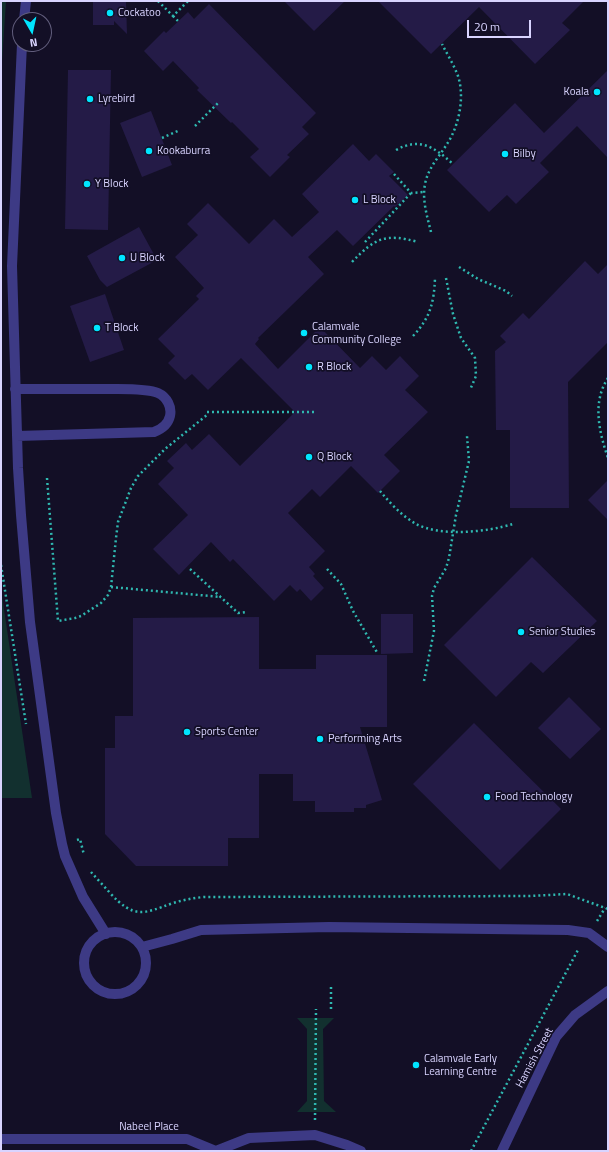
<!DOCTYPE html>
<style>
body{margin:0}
#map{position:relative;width:609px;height:1152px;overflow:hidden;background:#130f26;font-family:"Titillium Web",sans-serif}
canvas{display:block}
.frame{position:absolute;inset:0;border:2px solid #d9d4ff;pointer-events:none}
.north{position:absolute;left:12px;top:12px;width:40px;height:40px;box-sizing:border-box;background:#130f26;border:1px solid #625e7d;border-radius:50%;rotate:171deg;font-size:11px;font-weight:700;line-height:16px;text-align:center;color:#d9d4ff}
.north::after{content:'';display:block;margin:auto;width:14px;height:18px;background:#00e5ff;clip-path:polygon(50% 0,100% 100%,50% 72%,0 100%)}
.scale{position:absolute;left:467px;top:20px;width:64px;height:18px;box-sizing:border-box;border:2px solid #d9d4ff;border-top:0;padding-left:5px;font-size:12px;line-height:14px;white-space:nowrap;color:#d9d4ff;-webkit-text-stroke:3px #130f26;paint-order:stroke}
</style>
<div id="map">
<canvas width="609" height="1152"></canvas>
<div class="frame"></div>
<div class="north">N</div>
<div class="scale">20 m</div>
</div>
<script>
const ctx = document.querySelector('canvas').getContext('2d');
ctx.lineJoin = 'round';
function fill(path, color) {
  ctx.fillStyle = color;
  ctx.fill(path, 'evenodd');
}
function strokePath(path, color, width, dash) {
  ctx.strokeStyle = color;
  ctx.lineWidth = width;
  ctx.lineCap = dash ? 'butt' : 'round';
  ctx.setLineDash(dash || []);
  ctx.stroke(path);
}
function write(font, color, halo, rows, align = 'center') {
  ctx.font = font + ' "Titillium Web",sans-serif';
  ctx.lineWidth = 3.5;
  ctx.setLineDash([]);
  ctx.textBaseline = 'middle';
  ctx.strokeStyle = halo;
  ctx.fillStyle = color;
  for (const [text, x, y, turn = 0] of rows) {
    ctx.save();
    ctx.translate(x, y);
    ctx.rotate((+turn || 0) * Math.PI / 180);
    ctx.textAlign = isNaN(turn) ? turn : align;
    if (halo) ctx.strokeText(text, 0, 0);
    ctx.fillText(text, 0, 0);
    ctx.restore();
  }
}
fill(new Path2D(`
 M1 1H6L1 77Z
 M1 589 32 798H1Z
 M297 1018H334L323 1029 324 1101 336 1112H297L307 1101V1029Z`), '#12302f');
fill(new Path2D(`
 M93 1H126L127 34 114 21V25H93Z
 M284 1H345L314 31Z
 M378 1H584L562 23 570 30 535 64 479 7 431 54Z
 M209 4 316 113 302 127 309 134 287 155 290 157 270 177 250 157 259 149 232 122 231 123 197 90 199 88 173 61 163 71 144 51 164 31 166 33 188 12 194 19Z
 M68 70H111L108 230 65 229Z
 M608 70V158L577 126 540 163 549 172 516 204 507 195 489 212 447 170 515 103 544 133Z
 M151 111 172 165 142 177 120 123Z
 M353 144 369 161 376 154 394 172 389 176 408 195 395 207 394 206 353 246 337 230 308 257 324 274 258 338 259 339 255 344 278 369 320 327 360 368 372 356 386 370 400 356 419 376 405 390 428 412 384 455 400 471 378 493 351 466 320 497 312 489 288 513 325 551 309 567 315 574 313 576 324 588 311 601 300 589 297 592 290 585 274 601 233 559 230 562 211 542 179 575 153 549 188 515 158 484 174 468 167 461 186 443 192 450 209 434 240 466 295 412 241 358 208 390 192 374 185 380 168 363 175 356 158 339 199 299 196 296 204 288 175 257 198 235 187 224 208 203 249 244 274 219 292 237 319 212 302 194Z
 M139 227 157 260 107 287 100 280 87 256Z
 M585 261 598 274 608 264V342L568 382 569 508H510V430H496L495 351 506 342 500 336 523 313 529 319Z
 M105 294 124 350 90 362 70 306Z
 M608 480V520L588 500Z
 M532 557 597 621 543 673 531 662 496 697 444 645Z
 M381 614H413V653L381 654Z
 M259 617V669H316V655H387V727H360L382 800 366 805V808H354V812H315V801H293V774H259V838H228V866H136L105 834V748H115V716H133V618Z
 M569 697 601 729 570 759 538 728Z
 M474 723 561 809 500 870 413 784Z`), '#241b47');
strokePath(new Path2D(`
 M158 1 173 16 188 1
 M173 16 178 21
 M195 126 218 103
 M162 138 180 130
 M396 150C420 137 434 147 453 164
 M394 174 411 193 424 192
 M431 232C427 216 422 200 425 184 428 168 439 157 447 144 459 126 465 97 458 76 454 65 447 54 442 44
 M365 242 411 193
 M352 262C375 238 385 233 418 242
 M459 267 478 279 506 291 512 296
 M446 278 453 314 461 338 475 358 476 376 470 390
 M413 336C430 318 434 303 435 278
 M608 378C592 402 599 432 608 458
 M207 412H317
 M47 478 58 621 75 618 81 616 101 603 108 595 111 587 116 538 118 522 131 488 138 476 165 449 207 415
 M380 491C390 503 402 516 416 524 441 537 487 532 513 524
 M1 565 26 724
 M190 569 238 613 246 612
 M327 569 341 584 353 611 378 654
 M111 587 221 597
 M424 681 434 631 432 596 434 588 446 568 449 558 456 515 469 461 467 436
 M77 840 80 839 84 855
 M91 872C97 879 104 886 110 893 134 919 143 914 173 903 183 900 193 898 204 897L530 896 567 894 608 909
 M597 921 605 908
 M331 1009V986
 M315 1120 316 1009
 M471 1151 579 948`), '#2fb8b0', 2.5, [2, 3]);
strokePath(new Path2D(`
 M24 20 26 1
 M22 44 12 266 18 468 21 515 30 622 56 813 62 844 65 856 83 897 106 934
 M15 389C45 389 76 389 107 389 120 389 147 388 158 393 167 397 172 407 170 416 168 425 162 429 154 432L17 436
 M84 963a31 31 0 1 1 62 0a31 31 0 1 1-62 0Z
 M142 947 172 939 201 930 329 927 568 930 589 933 608 947
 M1 1139H187L216 1151 249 1138 315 1135 347 1145 361 1151
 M502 1151 556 1037 575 1015 608 991`), '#3d3a85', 10);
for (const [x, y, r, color] of [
 [110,13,4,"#00e5ff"],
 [597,92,4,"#00e5ff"],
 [90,99,4,"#00e5ff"],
 [149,151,4,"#00e5ff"],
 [505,154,4,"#00e5ff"],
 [87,184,4,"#00e5ff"],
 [355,200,4,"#00e5ff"],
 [122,258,4,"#00e5ff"],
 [97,328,4,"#00e5ff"],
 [304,333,4,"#00e5ff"],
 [309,367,4,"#00e5ff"],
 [309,457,4,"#00e5ff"],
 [521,632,4,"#00e5ff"],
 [187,732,4,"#00e5ff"],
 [320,739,4,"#00e5ff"],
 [487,797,4,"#00e5ff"],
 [416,1065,4,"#00e5ff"]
]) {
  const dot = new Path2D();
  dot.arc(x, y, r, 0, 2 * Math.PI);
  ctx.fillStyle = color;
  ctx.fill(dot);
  strokePath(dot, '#130f26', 1.5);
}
write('11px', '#d9d4ff', '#130f26', [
 ["Cockatoo",118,13],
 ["Koala",589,92,"right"],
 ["Lyrebird",98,99],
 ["Kookaburra",157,151],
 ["Bilby",513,154],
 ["Y Block",95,184],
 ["L Block",363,200],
 ["U Block",130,258],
 ["Calamvale",312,327],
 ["Community College",312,340],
 ["T Block",105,328],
 ["R Block",317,367],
 ["Q Block",317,457],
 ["Senior Studies",529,632],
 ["Sports Center",195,732],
 ["Performing Arts",328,739],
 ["Food Technology",495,797],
 ["Calamvale Early",424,1059],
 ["Learning Centre",424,1072]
], 'left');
write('11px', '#d9d4ff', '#130f26', [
 ["Hamish Street",535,1058,-62],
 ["Nabeel Place",149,1127]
]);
</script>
